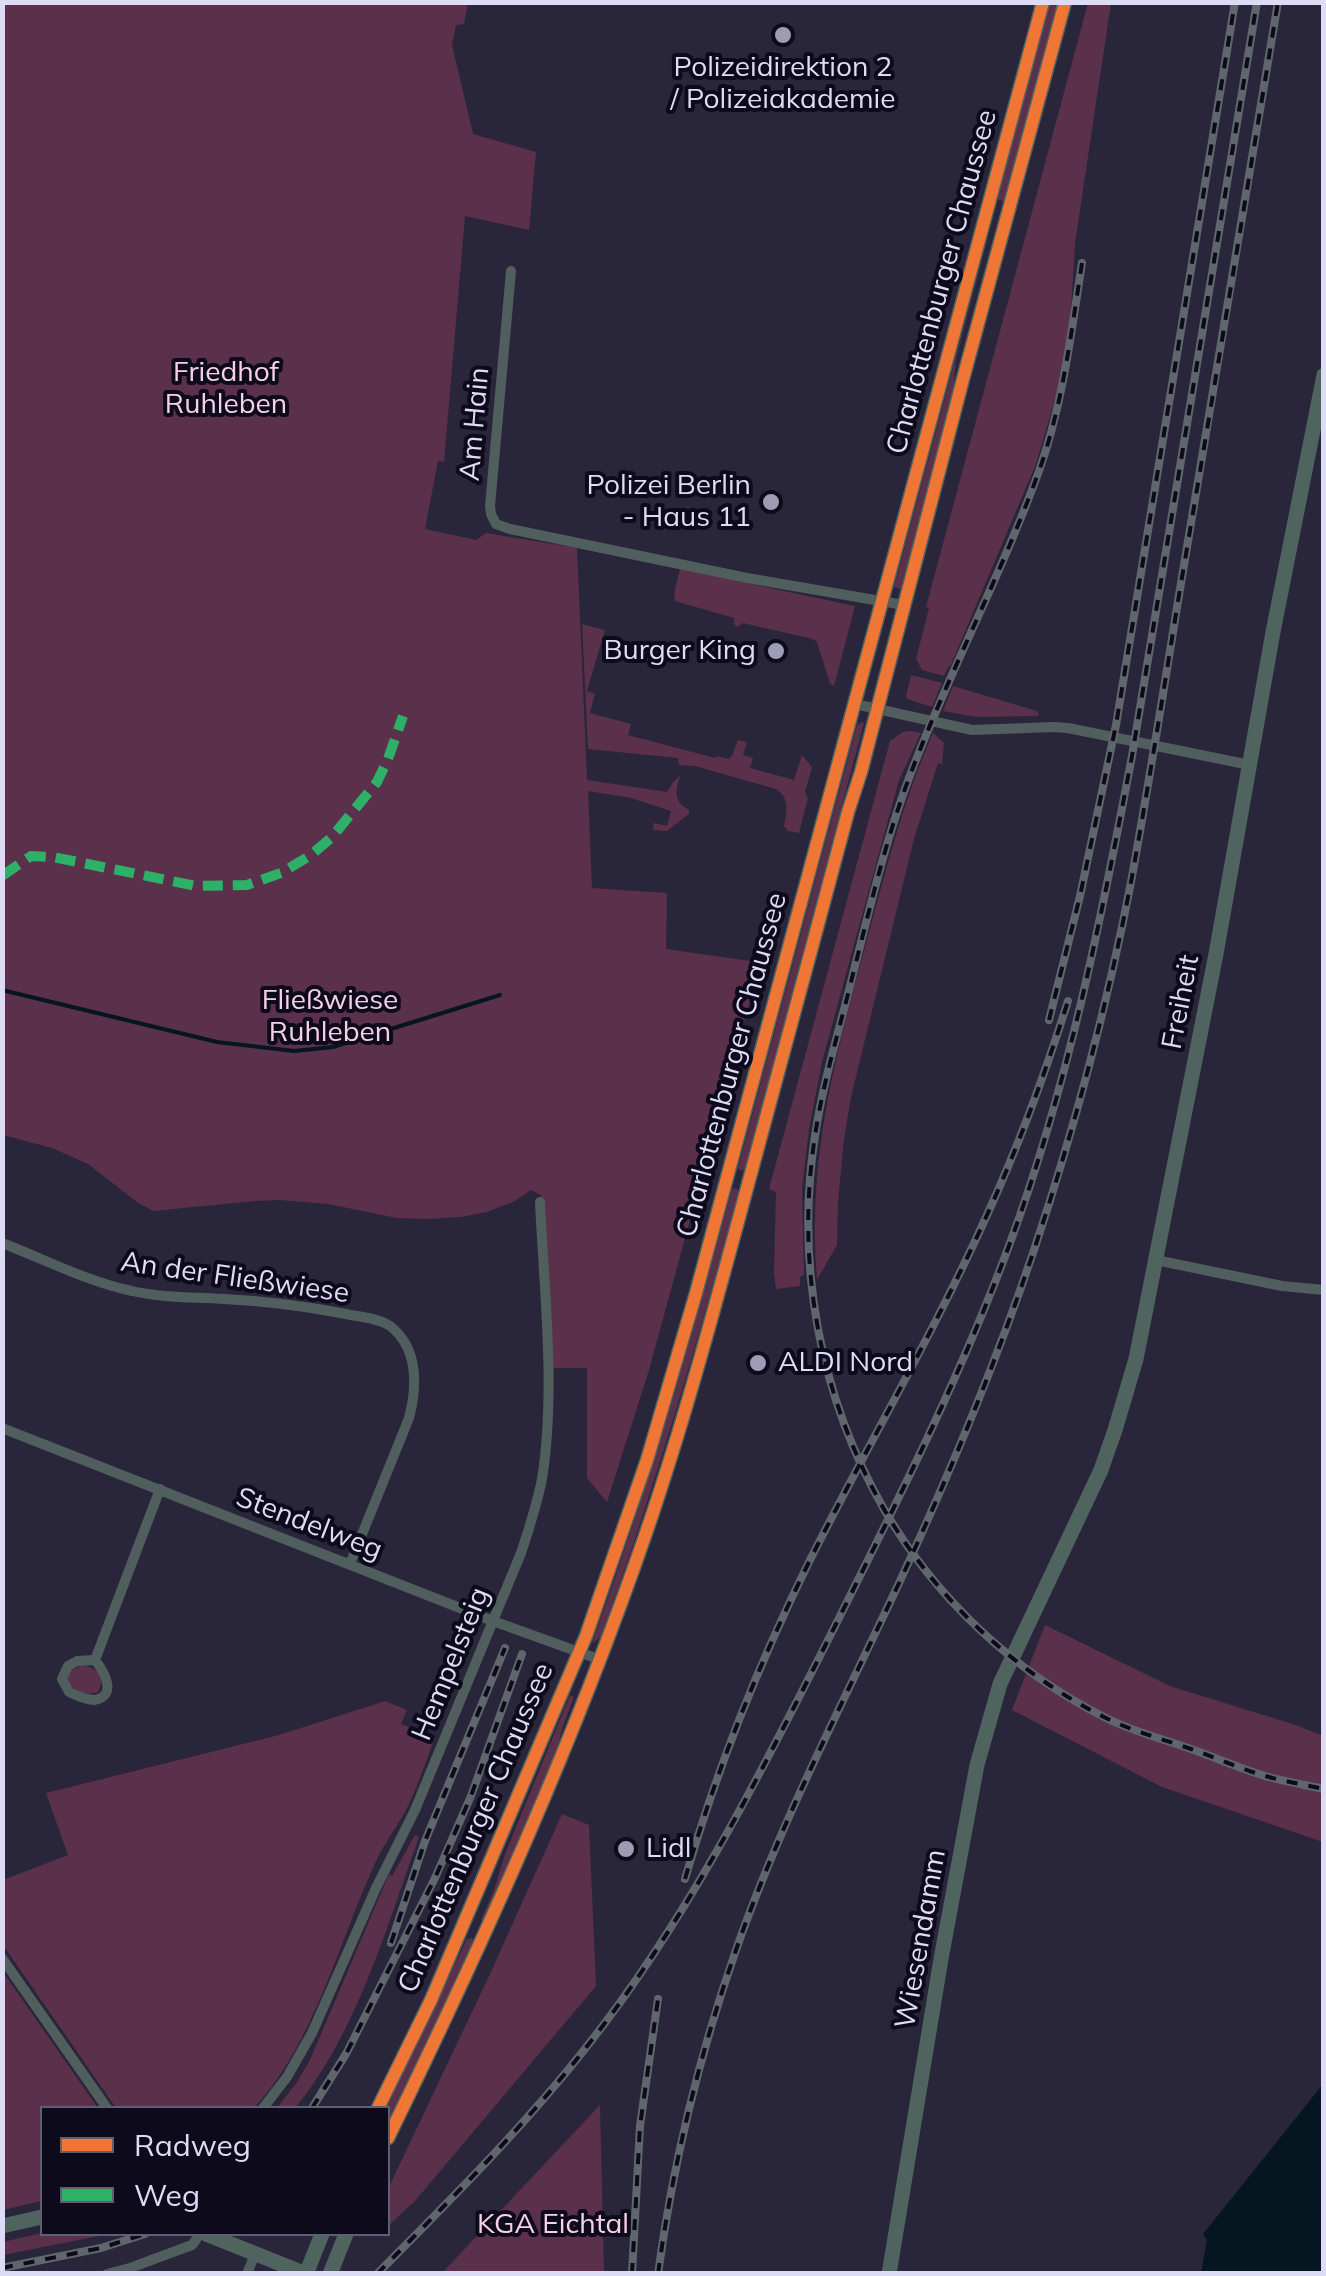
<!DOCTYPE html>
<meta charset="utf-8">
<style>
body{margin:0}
#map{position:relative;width:1326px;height:2276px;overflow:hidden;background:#29263b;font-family:Mulish,sans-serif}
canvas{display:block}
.frame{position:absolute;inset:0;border:5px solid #dddbf6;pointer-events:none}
.legend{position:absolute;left:40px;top:2106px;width:350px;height:130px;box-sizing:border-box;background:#0d0a1c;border:2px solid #605e73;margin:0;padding:12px 18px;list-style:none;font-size:30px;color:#dddbf6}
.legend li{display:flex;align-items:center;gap:20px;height:50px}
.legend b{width:50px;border:2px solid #605e73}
</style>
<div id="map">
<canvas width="1326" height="2276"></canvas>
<div class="frame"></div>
<ul class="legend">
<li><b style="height:12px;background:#f07635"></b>Radweg</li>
<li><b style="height:12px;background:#2db169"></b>Weg</li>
</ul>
</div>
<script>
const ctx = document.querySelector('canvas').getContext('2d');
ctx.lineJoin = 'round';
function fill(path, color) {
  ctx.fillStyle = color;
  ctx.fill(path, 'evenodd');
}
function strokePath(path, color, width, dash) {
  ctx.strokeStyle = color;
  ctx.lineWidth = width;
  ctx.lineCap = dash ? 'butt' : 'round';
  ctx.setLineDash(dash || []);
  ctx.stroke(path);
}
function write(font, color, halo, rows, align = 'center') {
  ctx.font = font + ' Mulish,sans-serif';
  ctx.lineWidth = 8;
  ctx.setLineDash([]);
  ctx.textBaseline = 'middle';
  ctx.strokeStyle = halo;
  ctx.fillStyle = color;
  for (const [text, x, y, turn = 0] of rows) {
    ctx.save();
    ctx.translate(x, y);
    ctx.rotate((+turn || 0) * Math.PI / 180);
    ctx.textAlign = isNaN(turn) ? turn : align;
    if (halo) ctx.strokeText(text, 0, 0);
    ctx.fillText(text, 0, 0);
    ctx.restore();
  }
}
fill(new Path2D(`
 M2 3H468L464 24 456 25 452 45 473 134 536 152 529 230 465 216 444 462 438 461 425 529 476 540 486 533 577 548 587 780 667 792 674 781 681 775C675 789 673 802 689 810V814L667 831 653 830 654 823 667 826 671 811 631 798 588 791 592 888 667 893 666 949 764 963 758 971 649 1370 607 1502 587 1478V1368H548L541 1195 531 1190 515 1201 487 1212 461 1217 427 1219 397 1218 328 1204 280 1200 255 1201 153 1211 137 1202 88 1164 52 1148 3 1135Z
 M1050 3H1058L1005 202 997 199Z
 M1088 3H1111L1075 243 1070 329 1060 382 1036 464 950 667H948L944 676 922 670 916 659 929 608 926 607Z
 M987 242 956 360 953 393 901 589 894 587Z
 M680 569 855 606 834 686 830 684 817 642 813 639 743 623 737 627 734 624V618L675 601 674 594Z
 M582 624 605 630 587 691 595 694 590 713 631 724 628 735 715 758 716 756 728 759 732 756 738 740 747 742 743 755 753 758 750 768 794 780 802 755 812 767 805 792 808 798 799 833 788 831 784 826C787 812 790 798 776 789L695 766 679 765 678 758 588 749Z
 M911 675 942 683 932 707 907 699 906 696Z
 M953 686 1037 711 1039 714 1037 716 976 717 943 711Z
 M862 722 864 723 745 1169 741 1171 738 1168 857 725Z
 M910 731 921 733 899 780 822 1062 809 1129 802 1188 804 1275 800 1277V1286L776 1289 774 1273 776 1192 769 1189 890 741 903 732Z
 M933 733 944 743 942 764 938 763 914 839 851 1097 844 1139 838 1202 837 1245 817 1280C807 1154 836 1055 868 936 887 867 904 798 933 733Z
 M736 1188 739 1191C698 1341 654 1490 601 1637L592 1643C646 1494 691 1343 732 1189Z
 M1045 1625 1170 1686 1299 1726 1323 1736V1842L1162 1787 1012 1710Z
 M83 1665C98 1668 106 1678 98 1692 85 1696 75 1692 67 1681L69 1671Z
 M570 1695 574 1697 562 1729 554 1761 485 1922 481 1920 494 1890 505 1854Z
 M385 1701 407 1710 401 1724 435 1737C426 1761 418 1786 407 1808 399 1824 387 1839 379 1855 340 1936 316 2042 254 2108H116L3 1945V1880L68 1855 46 1793 279 1735Z
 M562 1814 589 1825 596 1986 415 2201 388 2226V2189L490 1974Z
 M415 1835 419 1837C387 1926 356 2035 295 2108H277L297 2082 310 2060 389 1874 392 1876Z
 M472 1938 474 1942 388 2123 386 2108 467 1939Z
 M3 1972 98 2108H42V2201L3 2210Z
 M600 2105 604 2273H442Z
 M42 2233V2234H109L3 2255V2242Z`), '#5b304a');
fill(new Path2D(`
 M1323 2084V2273H1201L1207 2240 1203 2234Z`), '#051620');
strokePath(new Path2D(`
 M2 990 217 1042 294 1051 333 1047 500 995`), '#051620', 4);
strokePath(new Path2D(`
 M511 271 490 506 491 514 496 524 510 529 747 578 904 605
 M855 704 972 730 1054 727 1068 728 1250 765
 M2 1243C44 1259 88 1282 132 1291 162 1298 194 1297 224 1299 265 1301 305 1306 346 1314 360 1317 379 1318 390 1326 419 1348 417 1388 409 1418L350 1564
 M1156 1260 1282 1286 1324 1290
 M2 1428 493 1621 601 1660
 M95 1660 160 1489
 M95 1660C103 1670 119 1696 94 1700 86 1700 76 1695 69 1692L62 1679 68 1666 77 1661Z
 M2 1958 107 2108
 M263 2108 287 2077 312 2033 376 1888 415 1810 521 1553C529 1529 537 1504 542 1479 556 1391 544 1290 540 1202
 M107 2274 130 2268 192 2245 200 2234
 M247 2274 255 2254`), '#505e5d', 10);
strokePath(new Path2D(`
 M378 2108 431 2000 586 1636 647 1460 696 1293 1043 2
 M388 2138C485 1939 574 1742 646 1533 682 1428 711 1321 740 1214 777 1080 812 946 848 812L861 772 963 379 1065 2
 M2 2226 42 2217
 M206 2234 306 2274
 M306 2274 322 2234
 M330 2274 346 2234
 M889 2274 941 1959 977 1765 1000 1684 1101 1470 1115 1430 1136 1359 1216 954 1273 632 1324 375`), '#4f635f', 15);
const rail = new Path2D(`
 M1082 263C1071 333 1063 404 1039 471 1001 576 948 674 909 778 885 842 870 908 853 974 840 1028 823 1081 815 1136 795 1265 820 1398 885 1511 936 1598 1013 1671 1104 1717 1131 1731 1163 1739 1191 1749 1217 1758 1243 1770 1269 1777 1287 1782 1306 1785 1324 1789
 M1049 1020 1080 896 1116 725 1235 2
 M685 1879C717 1768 759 1663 810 1560 868 1444 934 1333 987 1215 1019 1145 1045 1074 1068 1001
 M391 1943 425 1841 505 1648
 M312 2108 346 2054 435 1878 471 1796 522 1654
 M2 2268 101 2248 145 2234
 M377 2274C450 2200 524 2127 588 2045 685 1922 756 1783 826 1644 892 1512 959 1381 1010 1243 1068 1086 1101 920 1132 756L1257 2
 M632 2274 640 2126 658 1999
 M658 2274C673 2163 699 2056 736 1950 780 1823 843 1703 900 1581 950 1473 996 1363 1034 1250 1074 1130 1107 1007 1131 882 1148 789 1163 695 1178 601 1212 402 1245 202 1278 2`);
strokePath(rail, '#60676c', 8);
strokePath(rail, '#0d0a1c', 4, [11]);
strokePath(new Path2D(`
 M2 876 31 856 53 857 196 886 247 885 281 873 311 855 332 837 377 782 388 759 403 716`), '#2db169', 10, [20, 10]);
strokePath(new Path2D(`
 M378 2108 431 2000 586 1636 647 1460 696 1293 1043 2
 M388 2138C485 1939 574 1742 646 1533 682 1428 711 1321 740 1214 777 1080 812 946 848 812L861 772 963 379 1065 2`), '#f07635', 12);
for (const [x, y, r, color] of [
 [783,35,10,"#9e9cb5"],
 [771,502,10,"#9e9cb5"],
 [776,651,10,"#9e9cb5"],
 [758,1363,10,"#9e9cb5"],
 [626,1849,10,"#9e9cb5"]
]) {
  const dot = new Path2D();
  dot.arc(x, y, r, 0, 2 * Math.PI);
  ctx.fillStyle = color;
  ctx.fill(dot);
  strokePath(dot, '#0d0a1c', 4);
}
write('28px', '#dddbf6', '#0d0a1c', [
 ["Polizeidirektion 2",783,68,"center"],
 ["/ Polizeiakademie",783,100,"center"],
 ["Polizei Berlin",751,486],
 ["- Haus 11",751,518],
 ["Burger King",756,651],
 ["ALDI Nord",778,1363,"left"],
 ["Lidl",646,1849,"left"]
], 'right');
write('28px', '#dddbf6', '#0d0a1c', [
 ["Charlottenburger Chaussee",942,282,-75],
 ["Am Hain",475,424,-85],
 ["Freiheit",1181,1002,-79],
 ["Charlottenburger Chaussee",732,1065,-75],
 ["An der Fließwiese",235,1278,8],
 ["Stendelweg",309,1524,21],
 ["Hempelsteig",451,1664,-68],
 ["Charlottenburger Chaussee",476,1828,-67],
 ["Wiesendamm",921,1939,-80]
]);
write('28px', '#f5d2e3', '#0d0a1c', [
 ["Friedhof",226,373],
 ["Ruhleben",226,405],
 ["Fließwiese",330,1001],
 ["Ruhleben",330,1033],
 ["KGA Eichtal",553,2225]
]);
</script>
